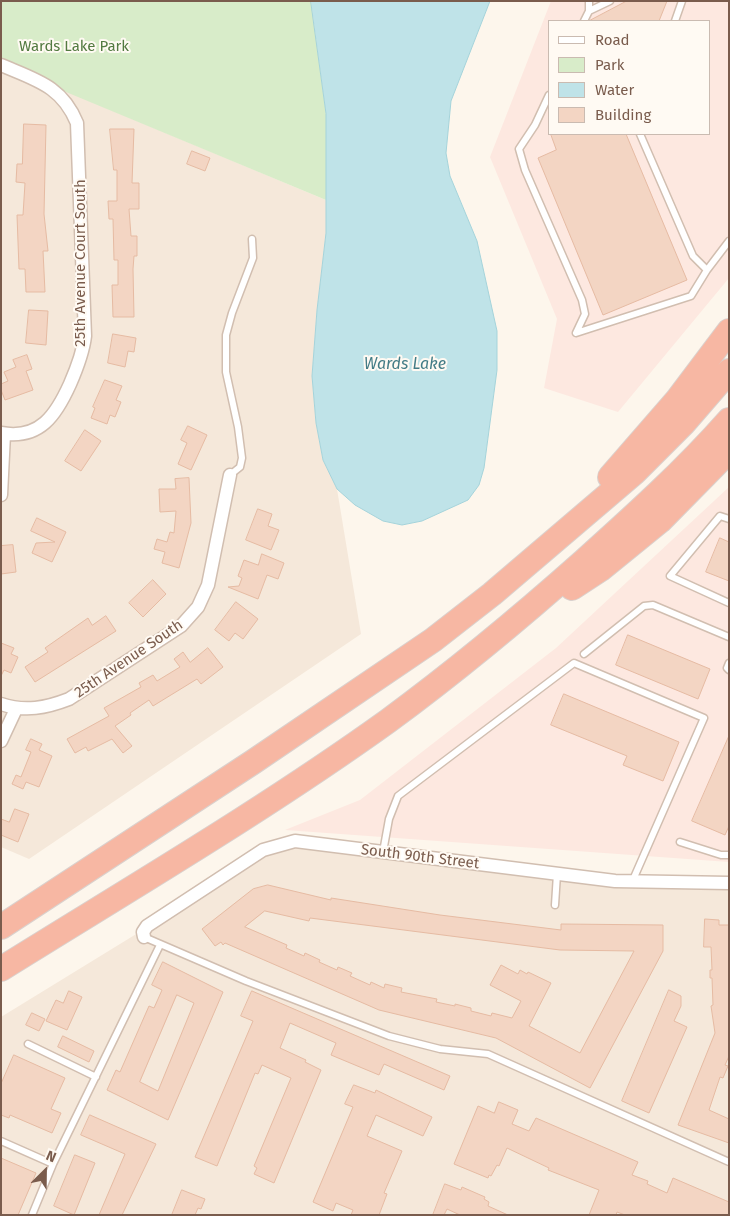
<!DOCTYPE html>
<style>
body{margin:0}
#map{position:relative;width:730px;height:1216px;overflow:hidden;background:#fdf6ec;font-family:"Fira Sans",sans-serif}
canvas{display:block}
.frame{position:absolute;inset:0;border:2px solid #7a5c4d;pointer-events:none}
.legend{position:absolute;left:548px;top:20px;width:162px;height:115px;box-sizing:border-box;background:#fffaf3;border:1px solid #cabbb1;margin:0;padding:6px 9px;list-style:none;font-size:15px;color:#7a5c4d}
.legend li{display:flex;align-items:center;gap:10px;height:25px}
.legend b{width:25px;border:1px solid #cabbb1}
.north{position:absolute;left:20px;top:1146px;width:50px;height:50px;-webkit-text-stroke:4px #fffaf3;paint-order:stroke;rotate:23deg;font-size:14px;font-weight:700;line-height:20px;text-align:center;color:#7a5c4d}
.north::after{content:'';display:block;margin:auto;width:18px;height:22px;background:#7a5c4d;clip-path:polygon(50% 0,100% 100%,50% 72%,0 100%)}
</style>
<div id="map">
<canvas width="730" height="1216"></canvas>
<div class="frame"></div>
<ul class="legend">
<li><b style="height:6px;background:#fff"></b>Road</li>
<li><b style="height:14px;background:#d8ecc9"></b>Park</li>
<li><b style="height:14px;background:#bfe3e8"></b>Water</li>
<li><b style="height:14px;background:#f3d5c3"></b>Building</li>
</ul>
<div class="north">N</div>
</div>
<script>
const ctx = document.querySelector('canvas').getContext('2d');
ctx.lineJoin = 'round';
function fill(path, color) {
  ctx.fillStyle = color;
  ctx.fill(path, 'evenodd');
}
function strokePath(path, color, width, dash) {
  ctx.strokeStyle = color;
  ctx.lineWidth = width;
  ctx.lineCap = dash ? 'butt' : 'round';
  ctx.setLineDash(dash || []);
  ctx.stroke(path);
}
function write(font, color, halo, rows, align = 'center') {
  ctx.font = font + ' "Fira Sans",sans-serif';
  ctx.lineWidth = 4;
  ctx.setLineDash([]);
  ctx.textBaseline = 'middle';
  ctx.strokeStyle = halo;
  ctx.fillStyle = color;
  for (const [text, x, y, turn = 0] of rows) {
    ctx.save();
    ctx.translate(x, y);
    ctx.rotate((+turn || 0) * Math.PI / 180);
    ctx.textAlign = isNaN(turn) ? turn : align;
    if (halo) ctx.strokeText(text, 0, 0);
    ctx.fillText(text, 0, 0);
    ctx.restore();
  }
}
fill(new Path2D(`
 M1 64 326 200V233L317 310 312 376 316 423 323 460 337 489 361 634 29 859 1 847Z
 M295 846 616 888 729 889V1215H1V1017L265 855Z`), '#f5e8da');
fill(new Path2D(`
 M551 1H729V278L618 412 544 388 557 319 490 157ZM549 21H709V134H549Z
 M729 487V862L285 830 360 800 556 648Z`), '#fde8e0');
fill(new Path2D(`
 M1 1H311L326 114V200L1 65Z`), '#d8ecc9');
const water = new Path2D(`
 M311 1H490L451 101 446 153 450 176 477 241 497 331V370L484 468 479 485 468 500 422 521 402 525 383 521 355 505 337 489 323 460 316 423 312 376 317 310 326 233V114Z`);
fill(water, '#bfe3e8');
strokePath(water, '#a5d3da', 1);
const building = new Path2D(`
 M627 1H667L659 21H589Z
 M24 124 46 125 44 214 48 251H43L45 292H26L25 269H19L17 215H23L25 183 16 182 17 164H22Z
 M110 129H134L132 183H139V209H129L131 236H137V256H134L133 269 134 317H113L112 285H118V260H114L113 219H109L108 201H117V170H114Z
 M551 134H626L687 280 603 315 538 158 556 150Z
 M192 151 210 158 205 171 187 164Z
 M29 310 48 311 46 345 26 343Z
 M113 334 136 338 134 352 128 351 125 367 108 363Z
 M27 355 32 369 26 371 33 390 5 400 1 390V384L8 381 4 372 16 367 13 360Z
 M105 380 122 386 116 400 121 402 115 417 110 415 107 424 91 418 95 408 93 407Z
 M188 426 207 435 191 470 178 464 187 443 181 440Z
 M85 430 101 441 81 471 65 461Z
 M189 478 191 523 179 568 162 563 165 552 154 549 157 539 167 542 170 532 174 533 176 511 160 512 159 489H176L175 479Z
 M258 509 272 514 268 526 279 530 271 550 246 540Z
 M37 518 66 532 52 562 32 553 36 543 55 542 31 531Z
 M720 538 729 542V581L706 572Z
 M13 545 16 572 1 574V546Z
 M262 554 284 563 278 579 267 575 258 599 228 587 239 586 242 578 238 576 244 560 258 565Z
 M153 580 166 594 143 617 129 603Z
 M236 602 258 619 243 639 235 633 229 641 215 630Z
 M106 616 116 631 35 682 25 667 48 652 45 648 88 618 92 625Z
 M628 635 710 669 698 699 616 665Z
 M1 643 14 648 11 654 18 657 11 673 4 670 1 676Z
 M208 648 223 667 201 684 197 679 153 706 149 700 130 713 131 715 115 726 132 746 123 753 112 739 88 751 86 747 75 753 67 739 109 716 104 708 141 687 139 683 153 675 157 681 180 667 174 659 183 652 190 662Z
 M564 694 679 742 663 781 623 765 627 756 551 725Z
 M729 736V826L725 835 692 821Z
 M31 739 42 744 39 750 52 756 39 787 26 782 23 789 12 784 16 775 21 777 31 752 26 750Z
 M15 809 29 814 18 842 1 835V819L9 822Z
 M268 885 331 900V898L440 915 561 930V924L663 925V951L590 1088 496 1038 379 1010 225 943 223 945 221 942 215 946 202 929 253 889ZM265 911 309 921 310 918 560 950 634 951 580 1053 529 1026 551 983 528 972 527 974 520 970 518 974 501 965 490 985 521 1001 512 1018 492 1013 491 1016 471 1011V1008L455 1004V1006L436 1002 437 999 401 992 402 988 385 984 384 988 371 982 370 985 350 976 352 973 338 967 337 970 319 962 320 960 305 953 304 956 286 948 287 945 245 927Z
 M705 919 719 920V925H729V1056L725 1065 728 1066 723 1078 720 1077 709 1110 729 1119V1143L678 1125 715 1033 711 1006 713 1005 712 978H710V970H712L711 947H704Z
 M163 962 223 992 168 1120 107 1090 116 1070 120 1072 149 1006 154 1008 162 990 152 985ZM177 995 194 1003 158 1091 140 1082Z
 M669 990 681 996V1006L674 1021 687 1027 649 1113 622 1101Z
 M69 991 82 997 67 1030 46 1021 56 1000 63 1003Z
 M252 991 450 1076 444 1090 384 1064 379 1075 331 1055 336 1043 290 1023 280 1048 306 1060 305 1062 321 1070 274 1183 254 1174 257 1168 254 1166 291 1078 262 1065 258 1074 255 1073 217 1166 195 1157 253 1021 241 1016Z
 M32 1013 45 1019 39 1031 26 1025Z
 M63 1036 94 1051 89 1062 58 1047Z
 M14 1055 65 1078 51 1109 61 1113 52 1133 10 1115 9 1118 1 1115V1084Z
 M354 1085 375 1093 376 1090 432 1117 423 1136 376 1115 367 1136 402 1151 384 1193 387 1194 379 1215H351L353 1210 336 1203 333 1211 313 1202 353 1107 345 1104Z
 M499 1102 518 1110 512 1124 529 1131 536 1118 638 1162 632 1175 648 1181 647 1184 667 1193 673 1178 729 1202V1215H625L617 1212 616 1215H589L599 1190 548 1170 549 1168 507 1148 499 1166 497 1165 491 1176 489 1175 488 1178 454 1164 478 1106 494 1113Z
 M90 1115 156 1144 122 1215H99L125 1154 81 1135Z
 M75 1155 95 1163 74 1215 54 1206Z
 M1 1158 36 1173 18 1215H1Z
 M445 1184 461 1190 462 1187 485 1197 484 1199 489 1202 488 1206 508 1215H460L447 1209 444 1215H433Z
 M182 1190 205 1199 201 1209 198 1208 195 1215H172Z`);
fill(building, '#f3d5c3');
strokePath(building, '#e6bba3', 1);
const service = new Path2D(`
 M589 11 610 1
 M584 21 589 11V1
 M675 21 682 1
 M549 95 535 125 519 149 525 170 582 300 585 314 576 333 691 296 707 270 729 241
 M640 134 693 256 707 270
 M230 475 240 467 242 458 238 427 226 372V335L232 313 253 258 252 239
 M729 519 720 516 670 576 729 603
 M584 654 644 606 653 605 729 637
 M729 663 727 668 729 670
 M680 842 721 855H729
 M383 852 389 819 398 796 574 663 704 718 632 882
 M555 905 557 874
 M144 937 246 981 389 1036 440 1049 488 1054 729 1162
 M28 1044 96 1077
 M1 1141 53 1164
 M32 1215 53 1164 160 945`);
const minor = new Path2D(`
 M1 65C36 80 62 86 77 123L85 336C83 353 77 368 70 384 56 415 40 440 1 433
 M1 495 4 434
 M1 704C25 712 46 708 69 699L181 626 198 607 208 585 230 475
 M1 741 16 709
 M144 937 143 932 147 926 263 850 295 841 615 881 729 883`);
const motorway = new Path2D(`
 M610 477 677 400 729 331
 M572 588 601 569 660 521 729 451
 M1 927 253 762 433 640 492 594 635 472 684 423 729 371
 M1 969C131 888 264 810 388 721 456 671 521 617 584 561 634 516 684 471 729 420`);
strokePath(service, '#d1beb0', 9);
strokePath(minor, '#d1beb0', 15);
strokePath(motorway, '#dad1cd', 26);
strokePath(service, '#fff', 6);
strokePath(minor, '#fff', 12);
strokePath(motorway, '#f7b7a3', 24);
write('15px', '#537a41', '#fffaf3', [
 ["Wards Lake Park",74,47]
]);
write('15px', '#7a5c4d', '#fffaf3', [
 ["25th Avenue Court South",81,263,-90],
 ["25th Avenue South",129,659,-34],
 ["South 90th Street",420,857,7]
]);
write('italic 16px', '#437c86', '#fffaf3', [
 ["Wards Lake",405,365]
]);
</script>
